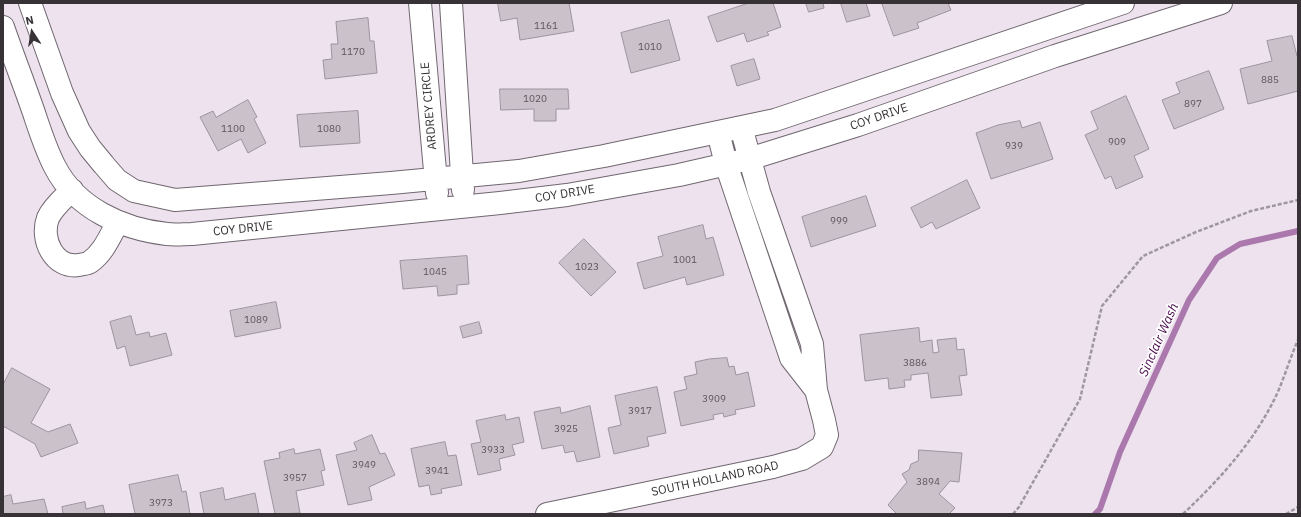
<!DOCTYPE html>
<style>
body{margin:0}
#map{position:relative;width:1301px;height:517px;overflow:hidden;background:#ede2ed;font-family:"IBM Plex Sans",sans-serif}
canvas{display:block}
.frame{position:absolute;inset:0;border:4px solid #363236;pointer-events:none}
.north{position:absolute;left:12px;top:12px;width:40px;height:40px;-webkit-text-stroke:3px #fff;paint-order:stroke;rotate:348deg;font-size:11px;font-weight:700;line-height:16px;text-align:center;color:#363236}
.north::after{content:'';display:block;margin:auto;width:14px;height:18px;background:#363236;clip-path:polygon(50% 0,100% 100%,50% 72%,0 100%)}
</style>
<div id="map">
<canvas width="1301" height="517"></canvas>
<div class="frame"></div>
<div class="north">N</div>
</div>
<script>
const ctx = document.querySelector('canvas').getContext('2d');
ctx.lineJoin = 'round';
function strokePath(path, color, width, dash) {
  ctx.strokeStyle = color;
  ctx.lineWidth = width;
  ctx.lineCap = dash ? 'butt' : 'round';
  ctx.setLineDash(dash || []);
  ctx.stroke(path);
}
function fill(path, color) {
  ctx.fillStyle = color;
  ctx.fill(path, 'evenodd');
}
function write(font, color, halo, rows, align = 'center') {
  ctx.font = font + ' "IBM Plex Sans",sans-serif';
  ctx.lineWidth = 3.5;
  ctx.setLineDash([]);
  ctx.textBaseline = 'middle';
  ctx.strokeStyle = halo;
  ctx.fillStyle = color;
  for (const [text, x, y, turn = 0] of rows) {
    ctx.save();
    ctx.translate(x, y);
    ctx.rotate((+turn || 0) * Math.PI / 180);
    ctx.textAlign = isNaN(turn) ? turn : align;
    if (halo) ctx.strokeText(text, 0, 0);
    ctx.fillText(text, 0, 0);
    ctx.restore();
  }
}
strokePath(new Path2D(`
 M1095 514 1100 509 1120 452 1189 300 1217 258 1240 244 1298 231`), '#aa78ac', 6);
const building = new Path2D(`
 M498 3H569L574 31 520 40 517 18 501 21Z
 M749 3H773L781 27 767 32 769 35 747 42 744 33 717 42 708 17Z
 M806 3H823L824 8 809 12Z
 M841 3H866L870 16 847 22Z
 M882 3H948L951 10 917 23 919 28 894 36Z
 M368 18 370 41H374L377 73 325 79 323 60 332 59 331 44H338L336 22Z
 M669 20 680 60 631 73 621 33Z
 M1292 36 1297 56 1298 55V91L1248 104 1240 69 1272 61 1267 41Z
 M754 59 760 79 737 86 731 66Z
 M1209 71 1224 109 1174 129 1162 100 1180 93 1176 83Z
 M500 89H568L569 109H556V121H534V109L501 110Z
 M1126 96 1149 149 1134 156 1143 177 1116 189 1111 176 1105 179 1085 135 1098 129 1091 112Z
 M248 100 257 117 254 119 266 143 248 153 241 139 218 151 200 117 213 111 216 117Z
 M358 111 360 143 300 147 297 115Z
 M1020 121 1022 128 1040 122 1053 159 991 179 976 133 998 125Z
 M967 180 980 208 936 229 932 222 921 228 911 208Z
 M866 196 876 226 811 247 802 217Z
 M703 225 706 239 713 237 724 275 687 285 685 277 644 289 637 263 663 256 658 237Z
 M584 239 616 272 591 296 559 263Z
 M467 256 469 284 457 285V294L438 296 437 286 403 289 400 261Z
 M276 302 281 328 235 337 230 311Z
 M131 316 136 335 149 332 150 337 166 333 172 355 130 366 125 346 117 349 110 322Z
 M479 322 482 333 463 338 460 327Z
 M919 328 920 342 932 340 933 353 939 352 937 340 956 338 957 350 964 349 967 375 959 376 962 395 931 398 928 373 911 375V380H904L905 387 889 389 888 378 865 381 860 335Z
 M727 358 729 367 734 366 736 375 748 372 755 406 735 410 736 414 724 417 723 413 713 415 714 419 681 426 674 392 687 389 684 377 697 374 695 362 709 359Z
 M12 368 50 389 31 423 48 432 70 424 78 443 41 457 35 444 3 426V385Z
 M657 387 666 433 647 437 649 446 614 454 608 428 621 425 615 396Z
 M590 406 600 457 577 462 574 451 565 453 563 445 542 449 534 412 560 407 561 413Z
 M505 415 506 420 519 417 524 442 512 445 515 455 499 459 501 470 478 475 471 444 481 442 476 421Z
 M372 435 380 454 385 453 395 475 369 487 372 500 348 505 336 455 357 450 354 443Z
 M445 442 448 456 456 455 462 485 441 489 442 493 431 495 429 485 419 487 411 449Z
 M294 449 295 454 320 449 325 470 321 471 324 485 296 491 300 513 275 514 264 461 280 458 279 453Z
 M919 450 962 453 959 482 950 481 939 494 955 508 949 514H924L922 513 921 514H897L888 505 907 482 902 474 909 470 911 464 918 461Z
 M178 475 182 492 186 491 190 514H135L129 485Z
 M223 488 225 500 255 493 259 514H204L200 493Z
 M11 495 13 504 44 499 48 514H3V497Z
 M85 502 86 509 103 505 105 514H63L62 507Z`);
fill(building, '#cbc1cb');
strokePath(building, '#9d939d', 1);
const minor = new Path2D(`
 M30 3 62 93 79 131 90 148 104 165 117 180 134 191 175 200 391 183 519 171 604 156 775 120 1123 3
 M420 3 437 193
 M451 3 463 190
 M3 27C13 56 24 84 34 113 40 131 46 150 55 167 76 208 122 229 167 234 175 235 184 234 192 234L500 203 567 195 679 175 749 159 858 125 1055 56 1221 3
 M718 132 726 164 791 358 816 390
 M72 190C64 198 53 207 48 218 40 239 54 269 79 265 83 264 87 264 90 262 104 252 110 236 118 222
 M547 514 773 467 802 459 822 447 827 435 824 420 816 390 812 344 759 192 741 127`);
strokePath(minor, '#706770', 24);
strokePath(new Path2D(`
 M1013 514 1019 507 1080 399 1102 306 1143 256 1196 232 1251 211 1298 200
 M1183 514C1218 481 1251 445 1273 402 1283 383 1289 360 1298 340
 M1286 514 1298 507`), '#9f979f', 2.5, [4, 2]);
strokePath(minor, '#fff', 22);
write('10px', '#5b565b', null, [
 ["1161",546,26],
 ["1010",650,47],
 ["1170",353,52],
 ["885",1270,80],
 ["1020",535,99],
 ["897",1193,104],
 ["1100",233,129],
 ["1080",329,129],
 ["909",1117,142],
 ["939",1014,146],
 ["999",839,221],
 ["1001",685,260],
 ["1023",587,267],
 ["1045",435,272],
 ["1089",256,320],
 ["3886",915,363],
 ["3909",714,399],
 ["3917",640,411],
 ["3925",566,429],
 ["3933",493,450],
 ["3949",364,465],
 ["3941",437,471],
 ["3957",295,478],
 ["3894",928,482],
 ["3973",161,503]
]);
write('12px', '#363236', '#fff', [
 ["ARDREY CIRCLE",429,106,-95],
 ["COY DRIVE",879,117,-19],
 ["COY DRIVE",565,194,-9],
 ["COY DRIVE",243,229,-6],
 ["SOUTH HOLLAND ROAD",715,479,-12]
]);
write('italic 13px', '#48084b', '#fff', [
 ["Sinclair Wash",1159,340,-66]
]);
</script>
